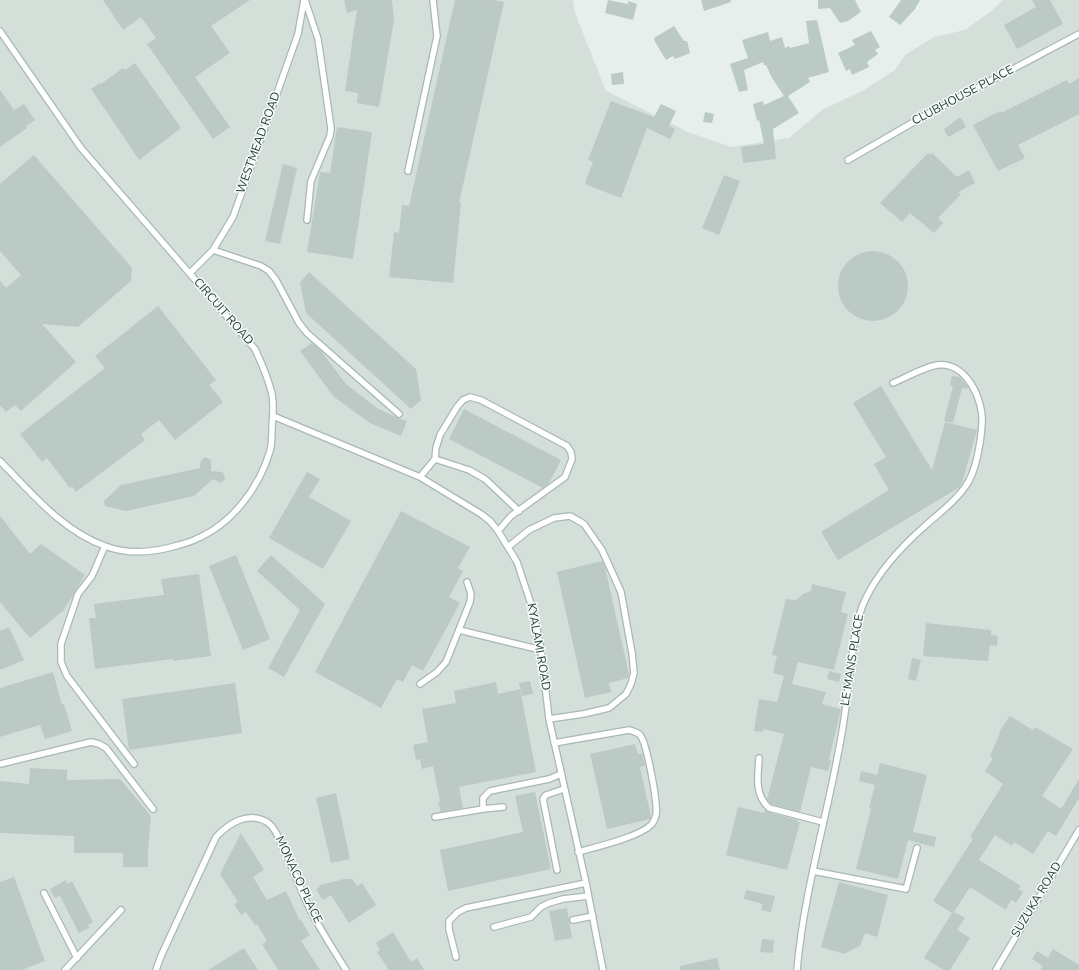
<!DOCTYPE html>
<style>
body{margin:0}
canvas{display:block;background:#e6efeb}
</style>
<canvas width="1079" height="970"></canvas>
<script>
const ctx = document.querySelector('canvas').getContext('2d');
ctx.lineJoin = 'round';
function fill(path, color) {
  ctx.fillStyle = color;
  ctx.fill(path, 'evenodd');
}
function strokePath(path, color, width, dash) {
  ctx.strokeStyle = color;
  ctx.lineWidth = width;
  ctx.lineCap = dash ? 'butt' : 'round';
  ctx.setLineDash(dash || []);
  ctx.stroke(path);
}
function write(font, color, halo, rows, align = 'center') {
  ctx.font = font + ' "Nunito Sans",sans-serif';
  ctx.lineWidth = 3;
  ctx.setLineDash([]);
  ctx.textBaseline = 'middle';
  ctx.strokeStyle = halo;
  ctx.fillStyle = color;
  for (const [text, x, y, turn = 0] of rows) {
    ctx.save();
    ctx.translate(x, y);
    ctx.rotate((+turn || 0) * Math.PI / 180);
    ctx.textAlign = isNaN(turn) ? turn : align;
    if (halo) ctx.strokeText(text, 0, 0);
    ctx.fillText(text, 0, 0);
    ctx.restore();
  }
}
fill(new Path2D(`
 M0 0H573L575 13 606 91 688 132 731 147 789 138 822 110 864 90 895 70 905 55 934 37 965 30 990 12 1003 0H1079V970H0Z`), '#d4dfda');
fill(new Path2D(`
 M103 0H250L211 26 230 53 195 77 230 127 213 139 147 44 156 38 141 17 123 30Z
 M344 0H392L394 20 379 107 357 103 358 93 345 91 357 10 347 13Z
 M455 0H493L504 2 459 203H461L453 283 389 277 394 232 399 233 402 205 409 206Z
 M608 0 628 4V1L637 4 633 20 605 13Z
 M701 0H731V2L704 11Z
 M818 0H855L861 12 848 21 840 23 830 8 818 9Z
 M901 0H920L915 9 900 25 889 17Z
 M1032 0H1050L1063 24 1017 49 1004 25 1036 7Z
 M817 20 829 72 808 78 810 82 788 96 799 113 773 129 776 159 743 163 741 147 764 144 759 120 757 121 753 104 763 101 764 105 784 96 772 78 766 65H764L763 62 744 70 748 90 739 92 730 64 748 58 742 40 768 32 770 41 782 37 785 48 789 46 790 48 809 43 806 21Z
 M674 26 684 41H687L690 53 675 59 673 56 666 60 655 42 654 38Z
 M871 31 880 47 875 50 878 54 867 62 869 67 852 75 850 69 846 71 838 53 855 45 852 40Z
 M135 63 181 128 139 160 132 150V149L91 89 100 83 101 84 123 68 125 70Z
 M623 72 624 84 612 85 611 74Z
 M1079 78V114L1018 145 1025 158 998 171 973 125 1000 111 1001 113 1067 80 1069 84Z
 M0 90 14 110 24 104 35 120 26 126 27 128 0 147Z
 M611 101 654 117 661 104 676 111 669 126 675 129 670 139 647 128 621 198 587 185V184L585 183 593 162 588 160Z
 M705 112 714 114 712 123 703 122Z
 M959 118H961L966 127 948 137 944 129Z
 M337 127 372 132 353 259 307 252 320 172 330 173Z
 M928 153 930 155 932 153 957 177 969 170 975 183 958 192 961 194 938 218 943 223 934 233 910 213 902 222 880 203Z
 M34 155 132 268 131 281 78 327 42 324 76 362 21 411 15 405 6 412 0 405V281L6 288 21 275 0 251V184Z
 M283 164 297 168 280 244 265 241Z
 M724 175 740 181 719 235 702 228Z
 M838 286a35 35 0 1 1 70 0a35 35 0 1 1-70 0Z
 M309 272 416 369 421 400 411 409 306 313 300 283Z
 M158 306 216 380 209 385 223 402 175 440 159 420 141 434 145 440 76 492 72 486 70 488 47 458 42 462 20 434 105 368 95 356Z
 M312 343 321 351 346 384 377 408 398 418 407 421 401 436 370 423 334 397 300 351Z
 M952 376 960 377 968 387 967 389 962 388 953 423 944 421 953 386 950 385Z
 M881 386 932 470 945 422 977 430 962 483 960 487 838 560 821 532 889 490 874 464 886 457 853 403Z
 M464 409 561 460 549 483 543 488 449 439Z
 M205 457 211 460V471L222 472 224 474 225 479 221 483 213 479 194 496 126 511 105 506 104 501 121 485 200 468 201 461Z
 M307 472 320 479 309 497 351 521 323 569 269 538Z
 M401 511 470 547 458 568 463 571 449 597 460 603 423 671 412 665 403 682 397 679 381 708 315 672Z
 M0 516 30 554 41 544 85 575 64 610 30 638 0 602Z
 M236 555 270 639 243 650 209 566Z
 M271 555 325 604 284 677 268 668 300 610 257 571Z
 M602 561 605 567 629 674 628 678 609 683 611 692 585 698 557 572Z
 M199 574 211 656 173 661V659L95 669 89 618H96L94 604 164 595 161 579Z
 M812 584 846 592 841 612 848 614 834 670 798 662 792 684 826 692 822 704 841 709 829 760 831 761 828 771 811 767 800 812 771 804 767 799 784 734 763 729V732L754 731 759 699 777 702 784 676 773 673 777 656 772 655 786 599 796 600 803 594 811 591Z
 M926 623 991 630V635L998 636 997 646 990 645 988 661 923 656Z
 M9 627 24 660 0 670V631Z
 M912 658 921 660 916 681 908 679Z
 M829 671 841 674 839 682 827 679Z
 M53 672 62 705 64 704 72 731 45 739 40 725 0 737V688Z
 M530 681 533 694 522 696 519 683Z
 M496 682 498 694 520 689 536 772 459 787 463 808 441 812 438 802H440L433 766 422 769 420 759 416 760 413 745 428 742 422 709 456 703 454 691Z
 M235 683 242 733 129 750 122 699Z
 M1010 716 1033 730 1035 727 1073 749 1042 796 1061 809 1079 779V798L1056 836 1048 831 1033 854 1014 842 1012 846 995 835 979 860 1021 886 1018 889 1023 892 1016 903 1011 900 1006 910 970 887 954 912 965 918 957 930 970 938 950 970H944L924 958 952 913 933 901 973 839 970 837 1003 784 985 771 993 758 990 756 1000 733 999 732Z
 M635 744 638 754 642 753 645 766 640 767 651 817 650 819 607 829 590 754Z
 M880 763 927 775 913 832 936 837 934 847 908 840 898 879 856 869 871 809 869 808 875 785 859 781 861 771 877 775Z
 M30 768 67 770V780L120 779 151 816 148 850V867H123V853H74V836L0 833V781L29 784Z
 M535 792 551 869 448 891 440 850 523 832 515 796Z
 M336 793 350 859 331 863 316 798Z
 M738 807 764 813 765 810 768 812 797 820V822H800L787 870 726 855Z
 M241 833 264 870 253 877 267 900 286 891 300 921 301 920 310 935 301 941 320 970H278L262 944 267 941 257 924 255 925 246 912 241 915 234 904 238 902 220 874Z
 M14 877 45 961 22 970H0V882Z
 M344 879H352L357 886 362 883 376 905 349 923 331 895 323 900 316 890 321 885Z
 M66 880 67 884 72 881 93 922 88 925 89 928 79 933 60 896 55 898 50 889Z
 M839 882 888 895 877 937 865 933 860 946 844 954 821 947Z
 M746 890 775 896 771 912 761 910 763 904 744 899Z
 M567 908 572 938 555 941 549 911Z
 M393 932 411 962 417 958 424 970H389L377 952 380 950 376 943Z
 M762 939 774 940 773 953 760 952Z
 M244 948 258 970H208Z
 M1053 949 1079 965V970H1040L1043 966 1032 959 1037 951 1048 958Z
 M717 958 720 970H680V966Z`), '#bbcac4');
const service = new Path2D(`
 M305 0 318 39 331 128 330 136 311 181 307 220
 M0 31 81 148 255 349C262 364 268 378 272 394 274 404 273 416 272 427 272 435 272 444 270 451 259 488 232 524 196 539 191 542 185 543 179 545 156 552 128 555 105 546 62 531 31 492 0 461
 M848 160 924 116 1079 34
 M408 171 437 36 433 0
 M213 250 261 266 269 271 276 280 299 323 307 333 399 414
 M190 273 213 250 233 217 298 34 304 0
 M273 416 420 477 481 514 490 521 498 531 517 562 533 610 541 650 549 719 586 883 603 970
 M435 459 469 470 485 479 519 511
 M420 477 435 459 436 448 440 435 457 407 463 400 470 397 481 400 567 446 571 452 572 459 565 477 511 516 498 531
 M105 546 92 576 78 594 61 644V662L67 676 134 764
 M508 547 529 530 554 518 570 516 584 524 602 550 621 592 632 653 634 673 631 684 626 694 609 708 583 714 549 719
 M459 630 541 650
 M420 684 437 672 446 662 470 602 471 594 467 582
 M554 743 629 730C633 731 637 732 640 735 647 743 658 804 656 815 655 819 654 821 652 824 640 837 596 847 578 852
 M759 758C758 776 754 794 769 808L823 822
 M0 764 91 742 99 744 106 748 153 809
 M483 809V798L490 791 549 779 561 774
 M435 817 483 809 503 807
 M557 870 543 799 546 795 564 789
 M813 871 906 889 917 848
 M44 893 77 958
 M573 920 593 916
 M494 927 531 917 541 907 549 903 563 899 588 896
 M456 957 449 929V921L458 912 466 908 586 883
 M65 970 121 910
 M156 970 161 956 216 837C229 823 248 811 267 822 275 827 280 840 283 848 294 870 301 893 313 915 323 934 335 952 346 970
 M797 970C804 888 830 808 843 726 848 696 850 666 855 636 857 623 860 609 866 598 880 569 902 546 926 525 939 513 955 502 965 487 976 473 981 442 982 424 984 400 966 361 937 365 922 368 907 377 893 383
 M996 970 1079 830`);
strokePath(service, '#a8b8b2', 8);
strokePath(service, '#fff', 5.5);
write('12px', '#24423a', '#f7fbf9', [
 ["CLUBHOUSE PLACE",963,96,-28],
 ["WESTMEAD ROAD",259,143,-70],
 ["CIRCUIT ROAD",223,312,49],
 ["KYALAMI ROAD",538,647,80],
 ["LE MANS PLACE",853,660,-81],
 ["MONACO PLACE",298,880,65],
 ["SUZUKA ROAD",1037,900,-59]
]);
</script>
